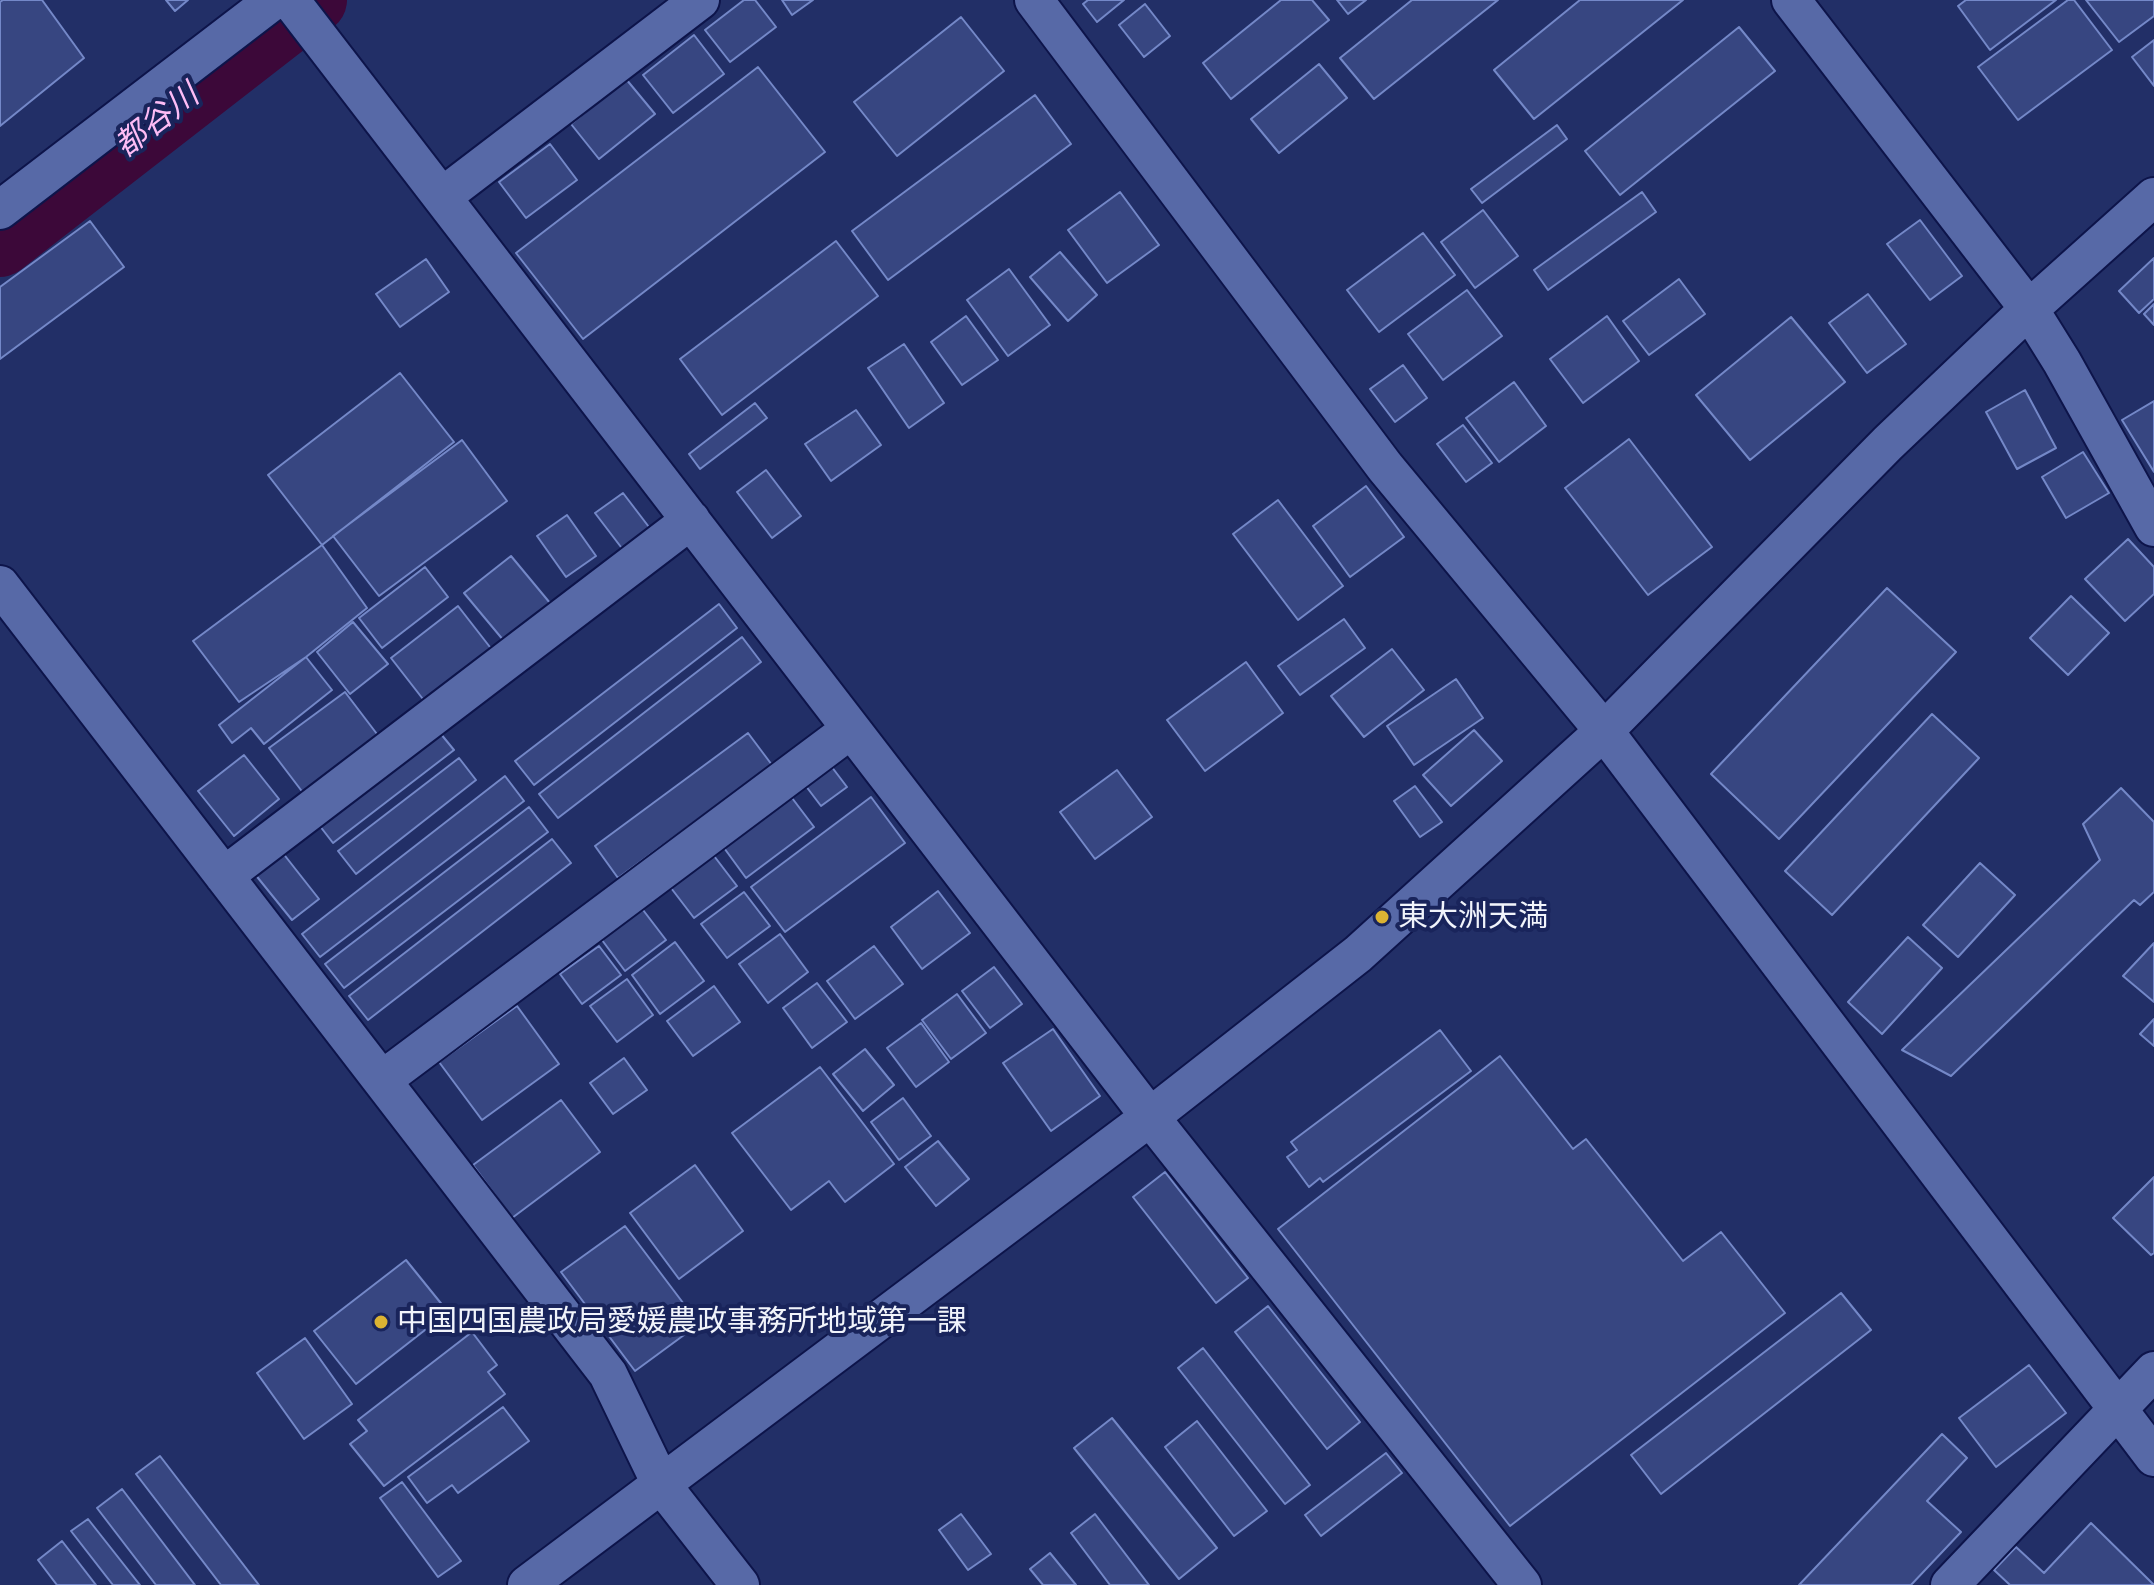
<!DOCTYPE html>
<meta charset="utf-8">
<style>
body{margin:0}
canvas{display:block;background:#222f67}
</style>
<canvas width="2154" height="1585"></canvas>
<script>
const ctx = document.querySelector('canvas').getContext('2d');
ctx.lineJoin = 'round';
function strokePath(path, color, width, dash) {
  ctx.strokeStyle = color;
  ctx.lineWidth = width;
  ctx.lineCap = dash ? 'butt' : 'round';
  ctx.setLineDash(dash || []);
  ctx.stroke(path);
}
function fill(path, color) {
  ctx.fillStyle = color;
  ctx.fill(path, 'evenodd');
}
function write(font, color, halo, rows, align = 'center') {
  ctx.font = font + ' Mulish,"Noto Sans JP",sans-serif';
  ctx.lineWidth = 8;
  ctx.setLineDash([]);
  ctx.textBaseline = 'middle';
  ctx.strokeStyle = halo;
  ctx.fillStyle = color;
  for (const [text, x, y, turn = 0] of rows) {
    ctx.save();
    ctx.translate(x, y);
    ctx.rotate((+turn || 0) * Math.PI / 180);
    ctx.textAlign = isNaN(turn) ? turn : align;
    if (halo) ctx.strokeText(text, 0, 0);
    ctx.fillText(text, 0, 0);
    ctx.restore();
  }
}
strokePath(new Path2D(`
 M0 243 313 0`), '#3c0839', 68);
const building = new Path2D(`
 M3 0H42L84 58 0 126V2Z
 M166 0H188L175 11Z
 M744 0H755L776 27 730 62 705 30Z
 M782 0H813L792 15Z
 M1088 0H1124L1097 22 1083 4Z
 M1281 0H1312L1329 20 1231 99 1203 63Z
 M1337 0H1366L1348 14Z
 M1412 0H1498L1374 99 1340 58Z
 M1580 0H1683L1534 119 1494 70Z
 M1966 0H2056L1990 50 1958 6Z
 M2068 0H2074L2112 50 2018 120 1978 67Z
 M2086 0H2154V16L2119 42Z
 M1145 4 1170 36 1144 57 1119 25Z
 M961 17 1004 71 897 156 854 102Z
 M1739 27 1775 71 1620 195 1585 151Z
 M694 35 724 74 673 113 643 75Z
 M2154 40V86L2132 57Z
 M1319 64 1347 98 1279 153 1251 119Z
 M758 67 825 152 583 339 516 253Z
 M626 79 655 114 599 159 571 124Z
 M1035 95 1071 144 888 280 852 231Z
 M1557 125 1567 139 1482 203 1471 189Z
 M550 144 577 180 526 218 499 182Z
 M1120 192 1159 245 1107 283 1068 230Z
 M1642 192 1656 212 1548 290 1534 270Z
 M1483 210 1518 256 1475 288 1441 242Z
 M1920 220 1962 276 1930 300 1887 244Z
 M90 221 124 267 0 359V287Z
 M1423 233 1455 275 1379 332 1347 290Z
 M836 241 878 296 722 415 680 359Z
 M1060 252 1097 295 1068 321 1030 277Z
 M2154 258V299L2139 313 2119 291Z
 M426 259 449 292 400 327 376 294Z
 M1009 269 1050 325 1008 356 967 300Z
 M1679 279 1705 314 1649 355 1623 321Z
 M1467 290 1502 336 1443 380 1408 334Z
 M1868 294 1906 344 1867 373 1829 323Z
 M2154 304V325L2144 314Z
 M966 316 998 360 962 385 931 342Z
 M1607 316 1639 361 1583 403 1550 359Z
 M1791 317 1845 382 1750 460 1696 395Z
 M904 344 944 403 909 428 868 368Z
 M1403 365 1427 398 1395 422 1370 389Z
 M400 373 454 442 322 545 268 475Z
 M1514 382 1546 426 1499 462 1466 418Z
 M2025 390 2056 448 2017 469 1986 412Z
 M2154 401V472L2122 420Z
 M755 403 767 418 700 469 689 454Z
 M856 410 881 445 831 481 805 444Z
 M1463 425 1492 463 1466 482 1437 444Z
 M1629 439 1712 547 1648 595 1565 488Z
 M462 440 507 501 379 596 333 536Z
 M2083 452 2109 493 2066 518 2042 477Z
 M766 470 801 516 772 538 737 492Z
 M1366 486 1404 537 1350 577 1313 526Z
 M623 493 652 531 624 551 595 513Z
 M1278 500 1343 586 1298 620 1233 534Z
 M567 515 596 556 566 577 537 536Z
 M2128 539 2154 567V594L2125 621 2085 579Z
 M322 545 367 608 306 657 239 702 193 641Z
 M511 556 550 603 504 641 464 593Z
 M425 567 448 597 382 648 359 618Z
 M1887 588 1956 652 1779 839 1711 774Z
 M2071 596 2109 633 2068 675 2030 638Z
 M719 604 737 628 534 785 515 761Z
 M458 606 493 651 426 703 391 658Z
 M1344 619 1365 648 1300 695 1278 666Z
 M353 622 388 664 350 694 317 652Z
 M742 637 761 662 558 818 539 794Z
 M1392 649 1424 690 1364 737 1331 696Z
 M306 657 332 690 264 744 251 728 232 743 219 725Z
 M1246 662 1283 713 1205 771 1167 720Z
 M1456 679 1483 718 1414 765 1387 726Z
 M345 692 380 738 304 794 269 748Z
 M1932 714 1979 758 1832 915 1785 871Z
 M436 728 454 750 333 843 316 821Z
 M1474 730 1502 761 1451 806 1423 775Z
 M748 733 772 765 618 878 595 846Z
 M244 755 279 799 234 836 198 791Z
 M459 758 476 780 356 874 338 851Z
 M825 758 847 787 821 806 799 777Z
 M1117 770 1152 817 1095 859 1060 812Z
 M505 776 524 801 320 957 302 934Z
 M1415 786 1442 822 1420 837 1394 801Z
 M2121 788 2154 822V892L2140 905 2134 900 1951 1076 1902 1050 2100 860 2083 824Z
 M786 790 814 827 746 878 719 841Z
 M871 797 905 843 785 932 751 887Z
 M529 807 548 832 344 988 325 964Z
 M552 839 571 863 368 1020 349 996Z
 M282 852 319 899 292 920 254 873Z
 M711 852 737 886 694 918 668 884Z
 M1980 863 2015 895 1958 957 1923 925Z
 M938 891 970 933 922 969 891 927Z
 M744 892 770 926 727 958 701 924Z
 M640 906 666 940 625 971 599 936Z
 M780 934 808 972 768 1003 739 964Z
 M1908 937 1942 968 1882 1034 1848 1002Z
 M675 942 704 981 660 1014 632 975Z
 M2154 943V1002L2123 976Z
 M599 946 621 975 582 1004 560 974Z
 M874 946 903 984 855 1019 827 981Z
 M994 967 1022 1004 990 1028 962 991Z
 M627 979 653 1015 617 1042 590 1006Z
 M817 983 847 1022 812 1048 783 1008Z
 M714 986 740 1022 693 1056 667 1021Z
 M957 994 986 1033 951 1059 922 1020Z
 M517 1006 559 1064 482 1120 439 1062Z
 M2154 1019V1046L2140 1034Z
 M921 1023 949 1062 916 1087 887 1048Z
 M1053 1029 1100 1096 1051 1131 1003 1063Z
 M1440 1030 1471 1071 1323 1182 1320 1178 1309 1187 1287 1157 1297 1150 1291 1142Z
 M865 1049 894 1085 863 1111 833 1074Z
 M1500 1056 1573 1149 1586 1139 1683 1261 1721 1232 1785 1313 1510 1526 1278 1229Z
 M624 1058 647 1090 613 1114 590 1083Z
 M820 1067 894 1164 845 1202 829 1181 791 1210 732 1133Z
 M903 1098 931 1136 899 1160 871 1122Z
 M561 1100 600 1152 512 1218 473 1165Z
 M938 1141 969 1179 936 1206 905 1167Z
 M695 1165 743 1231 679 1279 630 1213Z
 M1165 1172 1248 1278 1216 1303 1133 1197Z
 M2154 1177V1253L2151 1255 2113 1218Z
 M625 1226 699 1324 635 1371 561 1272Z
 M406 1260 448 1312 356 1384 314 1331Z
 M1841 1293 1871 1330 1661 1494 1631 1455Z
 M1268 1306 1360 1422 1327 1449 1235 1332Z
 M472 1332 497 1365 488 1372 505 1394 384 1486 350 1444 367 1431 358 1420Z
 M305 1338 352 1404 304 1439 257 1373Z
 M1203 1348 1310 1485 1285 1504 1178 1368Z
 M2029 1365 2066 1413 1996 1467 1959 1418Z
 M503 1407 529 1441 458 1493 452 1485 427 1503 408 1477Z
 M1112 1418 1217 1548 1179 1579 1074 1448Z
 M1197 1421 1267 1511 1234 1536 1165 1447Z
 M1942 1434 1967 1458 1927 1501 1961 1532 1911 1585H1799Z
 M1386 1453 1402 1473 1321 1536 1305 1515Z
 M160 1456 259 1585H221L136 1474Z
 M402 1482 461 1561 438 1577 380 1498Z
 M122 1489 195 1585H156L97 1508Z
 M961 1514 991 1554 968 1570 939 1530Z
 M1095 1514 1149 1585H1110L1071 1533Z
 M88 1519 140 1585H113L71 1531Z
 M2091 1523 2154 1585H2010L1994 1570 2016 1547 2044 1573Z
 M62 1541 96 1585H57L38 1560Z
 M1050 1553 1076 1585H1043L1030 1569Z`);
fill(building, '#374681');
strokePath(building, '#7488c8', 2);
const minor = new Path2D(`
 M290 0 1150 1117 1522 1585
 M1034 0 1385 467 1604 731 2154 1457
 M1791 0 2029 309 2062 362 2154 527
 M443 196 700 0
 M0 210 274 0
 M0 585 608 1374 661 1484 740 1585
 M224 876 691 520
 M382 1080 850 730
 M527 1585 1150 1117 1358 954 1604 731 1888 443 2029 309 2154 197
 M1950 1585 2154 1371`);
strokePath(minor, '#0d144a', 42);
strokePath(minor, '#5769a7', 38);
for (const [x, y, r, color] of [
 [1382,917,8,"#dbb333"],
 [381,1322,8,"#dbb333"]
]) {
  const dot = new Path2D();
  dot.arc(x, y, r, 0, 2 * Math.PI);
  ctx.fillStyle = color;
  ctx.fill(dot);
  strokePath(dot, '#19245b', 3);
}
write('30px', '#f1f4fb', '#19245b', [
 ["東大洲天満",1398,917],
 ["中国四国農政局愛媛農政事務所地域第一課",397,1322]
], 'left');
write('italic 32px', '#fdbcf5', '#19245b', [
 ["都谷川",157,121,-38]
]);
</script>
